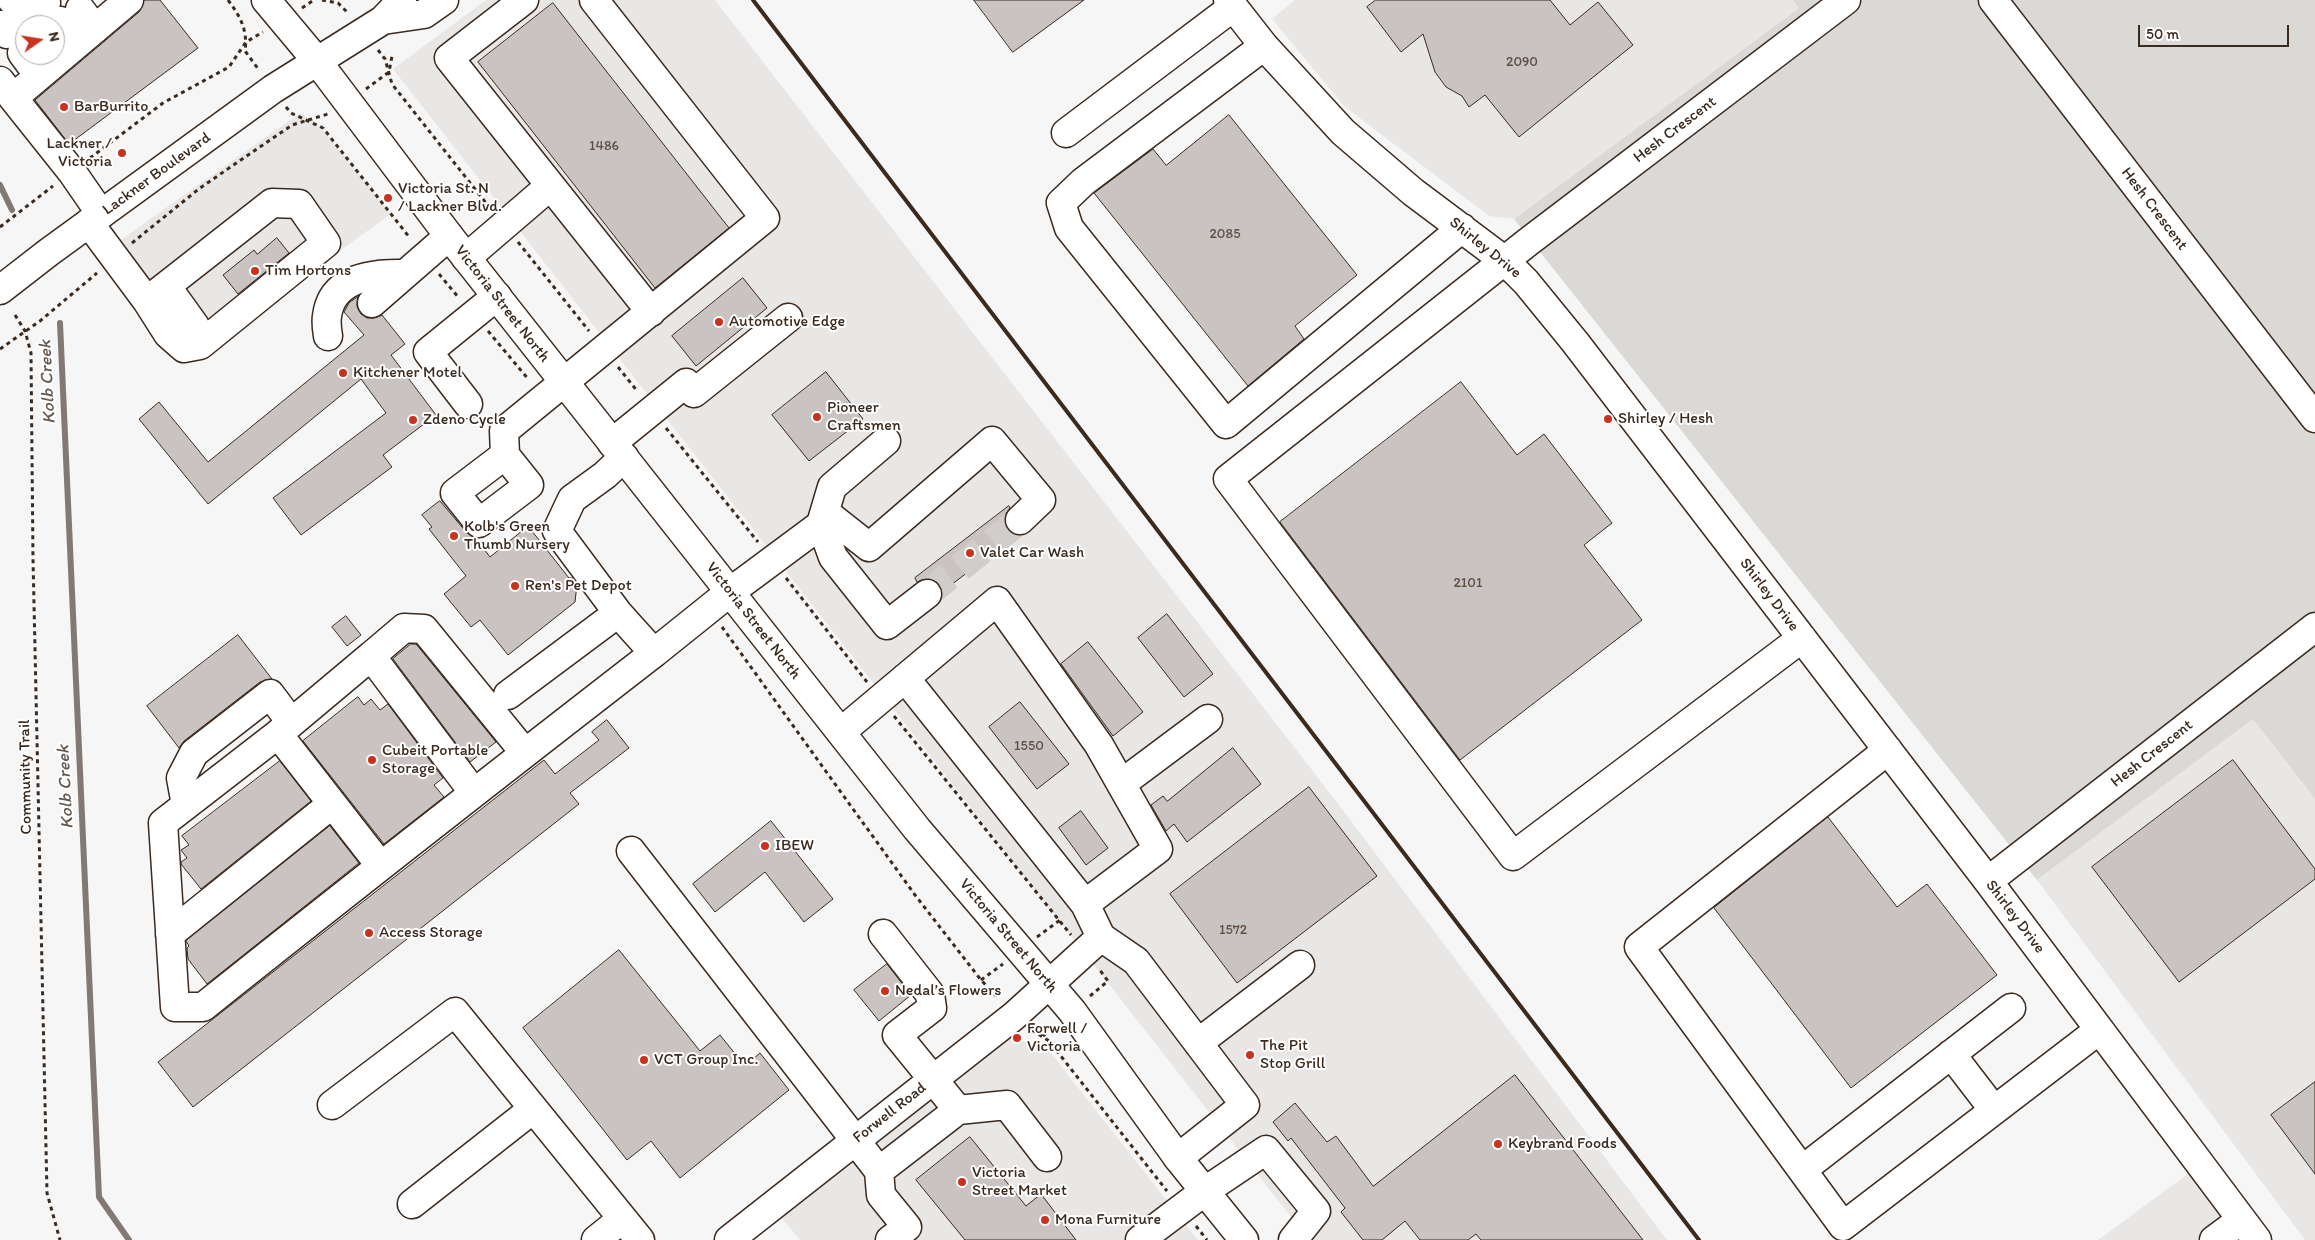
<!DOCTYPE html>
<meta charset="utf-8">
<style>
body{margin:0}
#map{position:relative;width:2315px;height:1240px;overflow:hidden;background:#f7f6f6;font-family:Itim,sans-serif}
canvas{display:block}
.north{position:absolute;left:15px;top:15px;width:50px;height:50px;box-sizing:border-box;background:#fff;border:1px solid #b1aaa5;border-radius:50%;rotate:77deg;font-size:14px;font-weight:700;line-height:20px;text-align:center;color:#3b2a1e}
.north::after{content:'';display:block;margin:auto;width:18px;height:22px;background:#c8321e;clip-path:polygon(50% 0,100% 100%,50% 72%,0 100%)}
.scale{position:absolute;left:2138px;top:25px;width:151px;height:22px;box-sizing:border-box;border:2px solid #3b2a1e;border-top:0;padding-left:6px;font-size:15px;line-height:18px;white-space:nowrap;color:#3b2a1e;-webkit-text-stroke:4px #fff;paint-order:stroke}
</style>
<div id="map">
<canvas width="2315" height="1240"></canvas>
<div class="north">N</div>
<div class="scale">50 m</div>
</div>
<script>
const ctx = document.querySelector('canvas').getContext('2d');
ctx.lineJoin = 'round';
function fill(path, color) {
  ctx.fillStyle = color;
  ctx.fill(path, 'evenodd');
}
function strokePath(path, color, width, dash) {
  ctx.strokeStyle = color;
  ctx.lineWidth = width;
  ctx.lineCap = dash ? 'butt' : 'round';
  ctx.setLineDash(dash || []);
  ctx.stroke(path);
}
function write(font, color, halo, rows, align = 'center') {
  ctx.font = font + ' Itim,sans-serif';
  ctx.lineWidth = 4;
  ctx.setLineDash([]);
  ctx.textBaseline = 'middle';
  ctx.strokeStyle = halo;
  ctx.fillStyle = color;
  for (const [text, x, y, turn = 0] of rows) {
    ctx.save();
    ctx.translate(x, y);
    ctx.rotate((+turn || 0) * Math.PI / 180);
    ctx.textAlign = isNaN(turn) ? turn : align;
    if (halo) ctx.strokeText(text, 0, 0);
    ctx.fillText(text, 0, 0);
    ctx.restore();
  }
}
fill(new Path2D(`
 M486 0H715L1336 801 1667 1240H1309L393 69Z
 M1295 0H1793L1799 8 1514 219 1489 216 1345 107 1272 19Z
 M300 113 317 123 391 214 183 363 98 256Z
 M2253 719 2315 799V1240H2305L2037 880Z
 M1008 1038 1046 1047 1198 1240H800L780 1216Z
 M2189 1173 2240 1240H2098Z`), '#e9e7e6');
fill(new Path2D(`
 M1793 0H2315V799L2253 719 2037 880 1514 219 1799 8Z`), '#dbd9d6');
strokePath(new Path2D(`
 M0 185 12 210
 M60 323 99 1197 129 1240`), '#847972', 6);
const building = new Path2D(`
 M144 0H160L198 48 69 144 35 100 139 12Z
 M974 0H1084L1013 52Z
 M1376 0H1550L1570 25 1598 2 1633 45 1519 137 1485 95 1469 107 1462 96 1446 87 1435 72 1423 34 1401 52 1367 7Z
 M553 3 729 228 655 288 478 62Z
 M1229 115 1357 275 1295 326 1304 339 1248 386 1094 193 1153 149 1166 165Z
 M277 238 289 253 238 294 223 275 254 250 257 254Z
 M743 278 767 308 696 366 672 336Z
 M358 297 357 306 361 314 367 318H374L382 315 405 344 391 355 436 415 383 455 392 467 301 535 273 498 386 413 361 379 208 504 139 419 159 402 208 462 364 335 344 312 349 303Z
 M826 372 863 419 809 461 772 415Z
 M1461 382 1517 455 1544 434 1612 523 1584 545 1642 620 1460 760 1280 522Z
 M440 501 467 533 476 538 490 557 528 526 569 578H573L577 584 575 602 508 655 480 620 471 627 444 594 466 576 429 529 432 527 422 515Z
 M1009 506 1010 508 1005 515V524L1009 531 1016 535 942 592 940 585 933 580 925 579 917 582 915 578Z
 M1167 614 1213 674 1184 697 1138 638Z
 M346 616 361 635 347 646 332 627Z
 M238 635 272 679 260 682 184 741 179 748 147 706Z
 M1088 642 1143 712 1113 736 1061 664Z
 M411 644H416L496 742 470 762 393 659Z
 M358 697 364 705 371 699 380 710 388 704 443 778 434 785 444 797 384 844 303 741Z
 M1020 702 1069 764 1037 789 989 727Z
 M607 720 629 748 570 793 579 804 193 1107 158 1062 544 760 555 774 599 740 592 732Z
 M1233 748 1261 784 1187 842 1174 824 1166 831 1151 805 1163 796 1167 801Z
 M2233 760 2315 869V879L2179 982 2092 867Z
 M280 761 311 801 201 889 181 864V862L187 858 181 850 189 845 182 836Z
 M1309 787 1377 876 1237 983 1170 894Z
 M1081 811 1108 848 1086 865 1059 828Z
 M1828 817 1897 907 1927 884 1997 975 1851 1088 1714 908Z
 M771 821 833 899 804 922 765 872 715 912 693 884Z
 M330 826 359 863 207 984 188 959 187 948 189 946 186 941Z
 M619 950 700 1051 720 1035 745 1066 760 1053 789 1090 680 1178 651 1141 627 1160 523 1028Z
 M887 964 911 995 879 1021 854 990Z
 M1515 1075 1643 1240H1481L1476 1234 1468 1240H1420L1405 1221 1382 1240H1363L1341 1212 1345 1208 1291 1138 1288 1141 1273 1122 1295 1103 1327 1142 1336 1136 1373 1186Z
 M2315 1082V1174L2271 1115Z
 M970 1137 1026 1206 1041 1194 1076 1240H965L916 1180Z`);
fill(building, '#c9c3c1');
strokePath(building, '#3b2a1e', 1);
strokePath(new Path2D(`
 M927 594 1020 520`), '#d1cdcb', 28, [28, 14]);
const minor = new Path2D(`
 M12 0 26 18
 M44 0 46 3
 M524 0 449 58 651 312
 M1228 0 1264 46 1343 132 1413 192 1505 261 1526 282 1575 342 1988 881 2257 1240
 M1993 0 2315 418
 M80 9 95 29
 M60 21 78 43
 M0 25 7 34
 M1264 46 1083 182 1061 203 1069 228 1226 424 1462 228
 M22 53 39 76
 M0 81 13 98 129 0
 M13 98 72 172 101 214
 M1066 133 1233 7
 M89 223 147 301 168 334 184 348 200 345 326 243 299 204 272 203 147 301
 M466 258 550 186
 M167 287 195 326
 M372 303 449 236
 M328 336C327 330 326 322 327 316 332 277 374 273 405 274
 M468 404 428 352 497 296
 M886 441 832 487 821 524 833 557 887 625 927 594
 M612 443 686 383 694 393 788 318
 M505 455 529 485 479 523 455 493 505 455 504 431 765 218 594 0
 M624 457 605 475 572 499 557 531 618 613 654 653 730 592 831 517 869 547 992 441 1041 500 1020 520
 M1802 638 1513 856 1228 479 1528 242 1846 0
 M371 656 404 628 424 629 525 753
 M905 678 1085 904 1101 937 1136 961 1245 1105 1178 1158
 M508 695 618 613
 M841 732 997 601 1099 745 1158 849 1085 904
 M278 734 380 865
 M1888 750 1639 947 1843 1226 2099 1030
 M1121 784 1208 719
 M474 793 371 656 278 734 163 823 175 1007H203C352 888 503 770 654 653
 M186 805 181 778 194 753 270 694 291 722
 M631 851 879 1171 958 1110 897 1035 932 1008 930 994 883 934
 M1988 881 2315 627
 M170 934 332 804
 M1198 1043 1300 965
 M1951 1054 1994 1110
 M332 1105 455 1012 640 1240
 M958 1110 1007 1105 1047 1157
 M1802 1170 2011 1008
 M879 1171 881 1195 907 1227 890 1240
 M412 1204 533 1109
 M596 1240 622 1219
 M729 1240 1014 1016 1101 937
 M1140 1240 1205 1191 1266 1150 1316 1211 1293 1240
 M2214 1240 2241 1220`);
const major = new Path2D(`
 M266 0 317 61 449 236 917 829 1072 1011 1178 1158 1244 1240
 M383 20 424 14 444 0
 M0 290 49 252 273 89 383 20 402 0`);
strokePath(minor, '#3b2a1e', 31);
strokePath(major, '#3b2a1e', 31);
strokePath(new Path2D(`
 M228 0C240 16 248 30 245 51L259 70
 M322 0 338 3 349 14
 M302 8 314 0
 M378 50 385 59 392 84 490 208
 M366 89 389 72 392 56
 M286 107 291 113 323 128 410 238
 M90 158 163 103 229 67 246 42 263 32
 M0 227 53 186
 M518 242 589 331
 M132 243 200 188 292 125 328 114
 M439 274 459 298
 M15 315 25 331 31 353 33 558 47 1193 60 1240
 M488 331 529 380
 M0 349 40 321 97 273
 M618 367 638 392
 M666 428 758 542
 M786 578 867 682
 M722 627 915 895 981 980 999 999
 M894 716 1071 935
 M1037 937 1060 920
 M981 980 1003 964
 M1090 996 1108 981 1099 969
 M1032 1030 1049 1041 1167 1191
 M1043 1036 1055 1026
 M1196 1226 1207 1240`), '#3b2a1e', 3, [4, 4]);
strokePath(minor, '#fff', 28);
strokePath(major, '#fff', 28);
strokePath(new Path2D(`
 M753 0 1699 1240`), '#3b2a1e', 4);
for (const [x, y, r, color] of [
 [64,107,5,"#c8321e"],
 [122,153,5,"#c8321e"],
 [388,198,5,"#c8321e"],
 [255,271,5,"#c8321e"],
 [719,322,5,"#c8321e"],
 [343,373,5,"#c8321e"],
 [817,417,5,"#c8321e"],
 [1608,419,5,"#c8321e"],
 [413,420,5,"#c8321e"],
 [454,536,5,"#c8321e"],
 [970,553,5,"#c8321e"],
 [515,586,5,"#c8321e"],
 [372,760,5,"#c8321e"],
 [765,846,5,"#c8321e"],
 [369,933,5,"#c8321e"],
 [885,991,5,"#c8321e"],
 [1017,1038,5,"#c8321e"],
 [1250,1055,5,"#c8321e"],
 [644,1060,5,"#c8321e"],
 [1498,1144,5,"#c8321e"],
 [962,1182,5,"#c8321e"],
 [1045,1220,5,"#c8321e"]
]) {
  const dot = new Path2D();
  dot.arc(x, y, r, 0, 2 * Math.PI);
  ctx.fillStyle = color;
  ctx.fill(dot);
  strokePath(dot, '#fff', 2);
}
write('14px', '#5e5047', null, [
 ["2090",1522,62],
 ["1486",604,146],
 ["2085",1225,234],
 ["2101",1468,583],
 ["1550",1029,746],
 ["1572",1233,930]
]);
write('16px', '#3b2a1e', '#fff', [
 ["BarBurrito",74,107],
 ["Lackner /",112,144,"right"],
 ["Victoria",112,162,"right"],
 ["Victoria St. N",398,189],
 ["/ Lackner Blvd.",398,207],
 ["Tim Hortons",265,271],
 ["Automotive Edge",729,322],
 ["Kitchener Motel",353,373],
 ["Pioneer",827,408],
 ["Craftsmen",827,426],
 ["Shirley / Hesh",1618,419],
 ["Zdeno Cycle",423,420],
 ["Kolb's Green",464,527],
 ["Thumb Nursery",464,545],
 ["Valet Car Wash",980,553],
 ["Ren's Pet Depot",525,586],
 ["Cubeit Portable",382,751],
 ["Storage",382,769],
 ["IBEW",775,846],
 ["Access Storage",379,933],
 ["Nedal’s Flowers",895,991],
 ["Forwell /",1027,1029],
 ["Victoria",1027,1047],
 ["The Pit",1260,1046],
 ["Stop Grill",1260,1064],
 ["VCT Group Inc.",654,1060],
 ["Keybrand Foods",1508,1144],
 ["Victoria",972,1173],
 ["Street Market",972,1191],
 ["Mona Furniture",1055,1220]
], 'left');
write('16px', '#3b2a1e', '#fff', [
 ["Hesh Crescent",1675,130,-37],
 ["Lackner Boulevard",157,174,-36],
 ["Hesh Crescent",2154,209,53],
 ["Shirley Drive",1485,248,39],
 ["Victoria Street North",502,304,52],
 ["Shirley Drive",1769,595,53],
 ["Victoria Street North",753,621,52],
 ["Hesh Crescent",2152,754,-38],
 ["Community Trail",26,777,-91],
 ["Shirley Drive",2015,917,53],
 ["Victoria Street North",1008,936,50],
 ["Forwell Road",890,1113,-38]
]);
write('italic 18px', '#65584f', '#fff', [
 ["Kolb Creek",48,382,-93],
 ["Kolb Creek",66,787,-93]
]);
</script>
